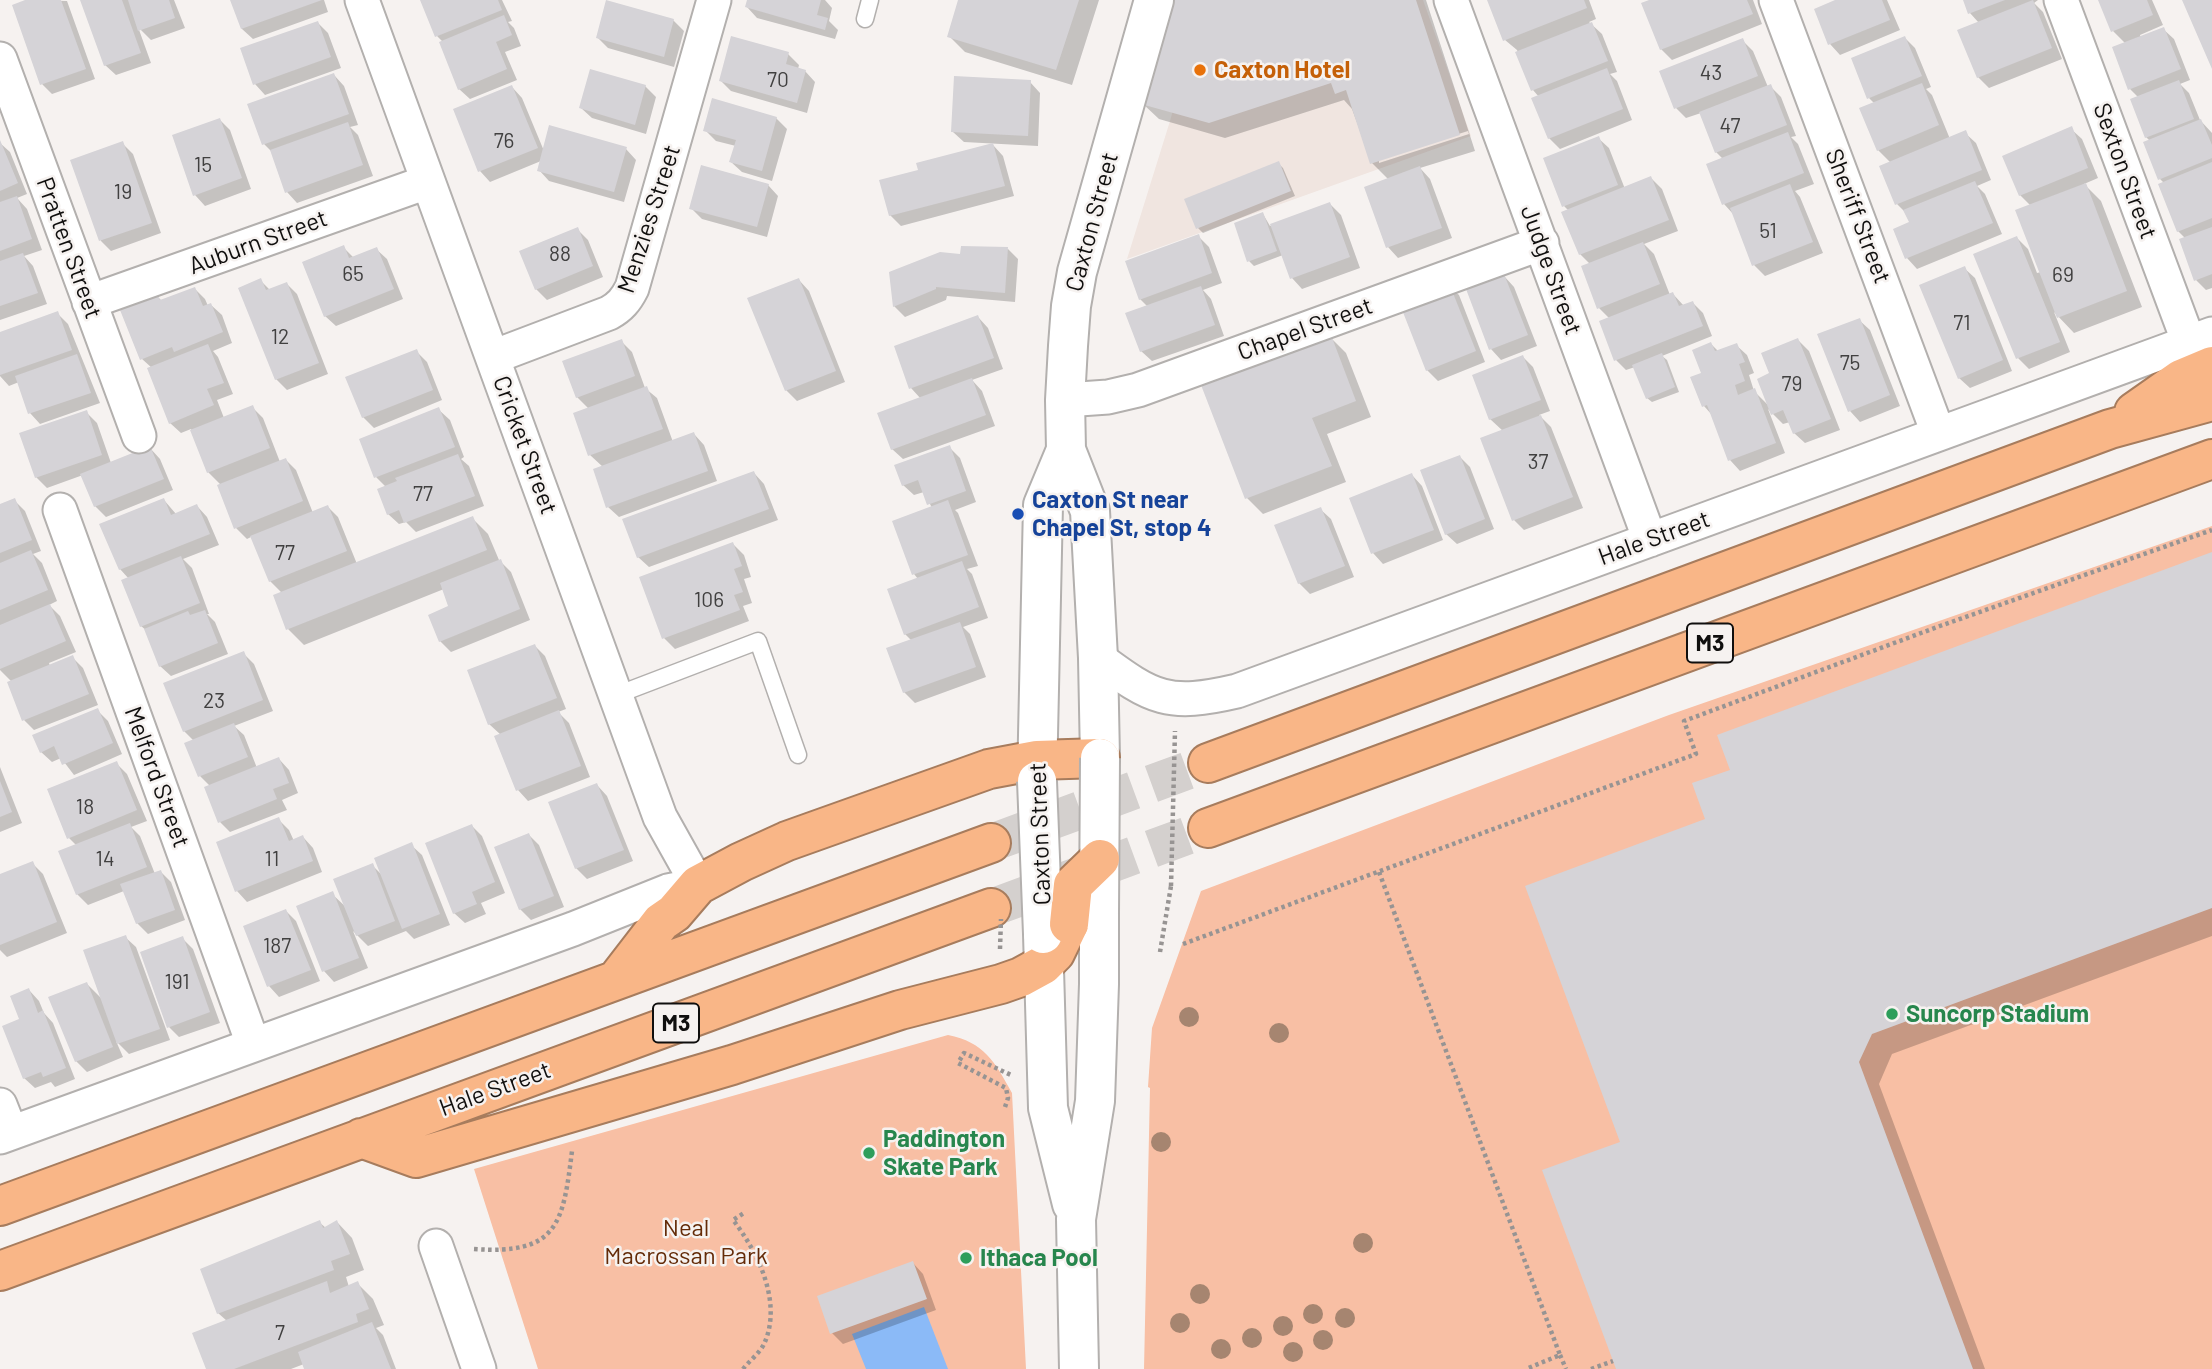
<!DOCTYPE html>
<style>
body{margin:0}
canvas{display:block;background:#f6f2f0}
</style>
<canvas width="2212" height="1369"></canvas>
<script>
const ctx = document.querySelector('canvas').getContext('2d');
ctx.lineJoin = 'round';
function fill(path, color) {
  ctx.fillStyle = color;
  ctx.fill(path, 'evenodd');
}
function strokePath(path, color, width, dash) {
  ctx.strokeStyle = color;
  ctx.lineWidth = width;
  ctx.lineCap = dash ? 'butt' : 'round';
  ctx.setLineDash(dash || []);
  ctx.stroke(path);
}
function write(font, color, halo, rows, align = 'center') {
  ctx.font = font + ' Barlow,sans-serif';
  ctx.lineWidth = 5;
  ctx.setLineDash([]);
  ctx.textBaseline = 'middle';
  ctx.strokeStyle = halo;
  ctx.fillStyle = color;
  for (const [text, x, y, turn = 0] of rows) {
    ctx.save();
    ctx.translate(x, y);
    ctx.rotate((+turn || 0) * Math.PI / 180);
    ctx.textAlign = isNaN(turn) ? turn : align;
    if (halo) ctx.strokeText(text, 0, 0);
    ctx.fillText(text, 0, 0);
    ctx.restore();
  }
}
fill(new Path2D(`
 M1203 0H1423L1471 136 1127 259 1170 121Z`), '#f0e5e0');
fill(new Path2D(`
 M2212 526V1369H1144L1150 1088 1148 1087 1152 1028 1201 891 1669 715Z
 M948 1035C984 1042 995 1062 1012 1093L1026 1369H538L474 1169Z`), '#f8bfa4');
fill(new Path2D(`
 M924 1307 948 1369H866L852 1334Z`), '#8bbaf7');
fill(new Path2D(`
 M30 0 67 1 95 79 52 94 42 84Z
 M82 0H174L185 28 151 40 138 27 151 63 116 75 105 65Z
 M232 0H324L328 12 253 39 242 29Z
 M422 0H502L512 21 508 22 514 28 521 46 505 52 517 80 470 99 459 89 443 42 437 36Z
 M748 0H825L832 8 829 21 838 30 835 39 757 18 747 7Z
 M960 0H1099L1072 85 965 52 949 36Z
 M1173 0H1426L1475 151 1420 168 1430 179 1452 238 1398 258 1388 247 1389 180 1372 163 1352 109 1344 100 1225 138 1159 119 1143 104ZM1468 131 1469 134 1379 163V159Z
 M1489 0H1589L1596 19 1589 22 1602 34 1617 72 1610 74 1617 81 1632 120 1560 149 1549 138 1539 97 1533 90 1517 50 1505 40Z
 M1654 0H1753L1762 24 1672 60 1661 49Z
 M1839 0H1887L1900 30 1840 55 1830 44Z
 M1965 0H2038L2034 3 2043 12 2062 59 1989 88 1978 77 1979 23 1970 13Z
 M2100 0H2152L2163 25 2140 35 2141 38 2163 29 2174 39 2190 80 2180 84 2189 93 2200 120 2212 133V288L2206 290 2196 280 2185 238 2178 231 2164 183 2160 179 2150 141 2146 137 2139 98 2130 89 2126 44 2113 31Z
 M673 20 684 31 674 67 608 48 598 38Z
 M318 23 328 33 341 68 265 95 255 84Z
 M1905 38 1915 48 1931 87 1926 89 1932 95 1950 139 1965 133 1976 143 1991 180 1977 186 1985 194 2002 234 1917 269 1907 258 1895 230 1911 223 1907 214 1897 204 1891 163 1878 150 1875 104 1869 98Z
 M1742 40 1753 51 1768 87 1770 86 1781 97 1796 136 1791 137 1798 144 1814 184 1795 191 1800 197 1823 253 1765 276 1754 265 1734 215 1724 204 1708 165 1723 159 1716 152 1701 113 1686 118 1676 108Z
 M788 54 799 65 798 69 805 71 815 82 807 113 731 91 721 81Z
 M334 75 344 86 358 125 350 127 358 135 373 176 297 203 287 192 272 152 264 144Z
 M1030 82 1040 93 1038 146 964 142 953 132Z
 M645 86 656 97 646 134 592 118 581 108Z
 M512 87 522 98 544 151 626 149 636 160 624 202 549 181 539 170 541 161 490 182 480 171Z
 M776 118 787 129 772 181 742 172 731 162 736 146 716 141 705 130Z
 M220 120 230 130 251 189 205 206 195 195Z
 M2071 129 2082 139 2098 178 2084 184 2101 201 2142 307 2074 333 2054 312 2070 352 2029 369 2018 358 1976 255 2017 238 2028 249 2037 273 2041 272 2031 206 2020 195Z
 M1598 138 1609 148 1625 189 1651 178 1662 189 1678 231 1644 244 1654 254 1670 295 1673 294 1684 306 1693 303 1703 313 1712 336 1662 356 1667 360 1679 392 1652 402 1647 398 1635 367 1626 370 1616 360 1610 319 1599 308 1590 264 1580 254 1569 211 1564 206Z
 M0 143 10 152 27 194 17 198 27 209 42 250 24 256 33 266 47 304 0 320Z
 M122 143 133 154 161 233 111 251 101 241 72 161Z
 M993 145 1003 156 1014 196 901 226 890 215 920 171Z
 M1278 163 1283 168 1295 196 1203 233 1198 228 1186 200Z
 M768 185 778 196 767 237 702 219 691 208Z
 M1330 204 1341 215 1360 268 1302 289 1292 278 1283 255 1254 266 1249 261 1263 214 1270 226Z
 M577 229 588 240 603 277 547 300 536 289Z
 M1198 236 1209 247 1222 283 1203 290 1211 299 1224 336 1152 361 1141 351 1148 307 1140 299Z
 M343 247 354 258 376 249 387 259 403 299 336 326 325 316Z
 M1008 249 1018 259 1015 302 947 296 946 300 905 317 894 306 891 273 962 256Z
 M1964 268 1975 278 2012 371 1970 388 1959 378Z
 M1504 276 1514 287 1537 346 1501 360 1491 349Z
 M799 280 809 291 845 382 797 401 786 390Z
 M261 281 270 290 287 284 297 294 328 374 287 390 276 379Z
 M1448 285 1459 295 1485 362 1438 381 1427 370Z
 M195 289 205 299 208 306 211 305 222 315 232 343 213 351 218 357 233 394 217 400 224 418 252 407 263 418 280 462 286 460 296 470 313 513 328 507 338 517 357 564 472 518 488 534 499 560 511 572 530 620 451 652 440 641 451 607 444 589 304 645 288 629 282 593 270 581 253 536 247 539 236 528 221 485 208 472 191 429 181 433 170 423 152 368 142 359 157 296 162 301Z
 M58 314 68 324 100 403 40 424 30 413 19 382 9 386 0 376V334Z
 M978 317 988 328 1003 369 972 380 982 391 995 426 903 459 892 449 921 399 911 388Z
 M1859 320 1870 330 1900 406 1860 422 1850 411Z
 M1330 337 1346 353 1371 417 1327 434 1346 482 1263 514 1247 498 1203 386Z
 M1798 340 1809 351 1840 430 1805 443 1794 433 1790 422 1783 424 1768 409 1785 453 1740 471 1730 460 1712 415 1704 406V374L1711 344 1719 352 1736 345 1747 355 1754 373 1749 375 1754 391 1769 406 1772 374Z
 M621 341 632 352 645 388 657 398 673 442 694 434 704 445 717 481 619 517 608 507 603 467 590 455 589 409 577 397Z
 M416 351 427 362 442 400 374 428 363 417Z
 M1523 357 1533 367 1550 411 1539 415 1551 427 1583 508 1524 530 1514 520 1503 431 1490 419Z
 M439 410 450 420 464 457 461 459 469 466 484 506 416 532 406 522 399 524 388 514 386 487 376 477Z
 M86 412 97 423 111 463 150 448 160 459 173 490 106 517 95 506 83 475 47 488 36 477Z
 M949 447 960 458 976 502 955 510 958 513 978 566 967 569 972 574 988 618 963 627 970 634 986 677 915 703 904 692 912 641 905 634 918 579 914 574 932 508 924 492 914 495 903 485Z
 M1460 457 1470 467 1494 529 1457 544 1446 534Z
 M754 473 764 484 778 520 649 567 638 557Z
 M1412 475 1422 486 1443 540 1383 564 1373 553Z
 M14 500 25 511 41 551 33 554 42 563 57 601 49 605 60 616 76 652 49 663 50 666 72 657 83 668 98 705 34 730 24 720 12 682 0 670V506Z
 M164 500 176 514 197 506 207 517 219 545 183 559 192 568 209 614H207L215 622 228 654 171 676 160 666 147 631 141 626 129 579 120 569Z
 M1320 509 1331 519 1354 577 1310 594 1299 583Z
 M733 544 744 555 751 577 744 579 752 603 743 606 749 621 675 649 664 638 642 578Z
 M2212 554V936L1892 1054 1879 1084 1985 1369H1618L1622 1143 1707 820Z
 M535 646 545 656 566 709 558 712 569 723 590 777 528 801 518 790 501 735 489 724Z
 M243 653 254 664 273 711 234 726 244 735 257 768 279 759 289 770 298 793 282 800 287 810 230 832 220 822 210 786 200 776 194 741 184 731Z
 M97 710 108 721 122 754 74 775 61 758 52 762 41 752Z
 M116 763 127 774 147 821 131 827 140 836 155 874 161 872 171 882 185 920 148 934 137 923 124 891 88 905 77 894V846L69 838Z
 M0 767 22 823 0 832Z
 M597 785 607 796 633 861 587 879 576 868Z
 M278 819 289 830 294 841 303 837 313 848 322 872 247 902 237 891 218 843Z
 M472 826 482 836 505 893 481 903 486 914 465 923 454 913Z
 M529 835 539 845 564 907 531 920 520 909 496 848Z
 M411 845 422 855 450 925 414 939 406 931 368 946 353 931 368 968 334 982 324 971 298 907 332 894 347 908 372 865 383 876Z
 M32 863 43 874 67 933 7 957 0 950V876Z
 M286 911 296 921 320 981 279 997 269 986Z
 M125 937 136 947 170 1040 129 1054 116 1041 123 1057 87 1072 76 1061 87 984 103 1000Z
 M182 938 193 949 220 1023 179 1037 169 1027Z
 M29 990 39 1001 44 1013 53 1023 75 1079 55 1087 51 1082 35 1088 24 1078 21 1020Z
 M319 1222 326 1228 337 1222 352 1238 364 1270 346 1277 349 1287 357 1283 373 1299 384 1325 376 1328 383 1335 396 1369H306L304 1364 291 1369H208L227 1321 218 1313Z
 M913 1263 923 1274 936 1310 843 1344 832 1333Z`), '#0003');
fill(new Path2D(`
 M25 0H61L86 69 40 85 12 5Z
 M80 0H122L141 53 104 66Z
 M128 0H169L175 18 138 31Z
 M230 0H322L241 29Z
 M420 0H498L502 10 435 37Z
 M606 0 674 19 664 57 596 38Z
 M747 0H821L817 15 828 18 825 30 745 7Z
 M958 0H1079L1056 70 947 37Z
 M1171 0H1416L1460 135 1370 164 1346 90 1335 94 1331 83 1209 123 1141 104Z
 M1487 0H1584L1587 8 1503 41Z
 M1649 0H1747L1753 14 1660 50 1641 3Z
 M1835 0H1882L1890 20 1828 45 1814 9Z
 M1963 0H2005L1968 14Z
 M2033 0 2052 48 1977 78 1957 30Z
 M2098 0H2147L2153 15 2111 32Z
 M2182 0H2212V69Z
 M504 15 512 35 496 42 507 69 458 90 439 42Z
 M318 21 331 57 253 85 240 48Z
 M1592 22 1608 61 1531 91 1515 52Z
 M2164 27 2181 69 2128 90 2112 47Z
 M731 36 789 52 786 64 806 70 797 103 719 81Z
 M1905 36 1922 76 1867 99 1851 58Z
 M1743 38 1758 76 1674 109 1659 71Z
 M1607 68 1623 109 1548 139 1531 98Z
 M590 69 646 85 635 125 579 108Z
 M334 73 349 114 262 145 247 104Z
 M954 76 1031 80 1028 136 951 132Z
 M2179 80 2194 119 2145 138 2130 99Z
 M1922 83 1939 125 1877 151 1859 108Z
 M1771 84 1787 125 1715 153 1699 112Z
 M512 85 538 148 478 172 453 109Z
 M712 98 777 117 762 171 729 162 736 140 703 131Z
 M220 118 242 178 193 196 172 135Z
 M2201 119 2212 145V158L2158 180 2143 142Z
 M348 122 363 165 285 193 270 150Z
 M549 125 627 147 614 192 537 171Z
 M2072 126 2088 168 2019 196 2002 156Z
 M1966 130 1982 170 1895 205 1879 166Z
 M1788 132 1804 173 1722 205 1706 164Z
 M1599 136 1618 185 1562 207 1543 158Z
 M0 140 18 183 0 191Z
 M123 141 152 223 99 241 70 160Z
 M993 143 1005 186 889 216 879 180 918 170 916 163Z
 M1279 161 1291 191 1196 229 1184 199Z
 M2212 162V218L2177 232 2158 184Z
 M701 165 769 184 757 227 689 209Z
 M1420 166 1442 228 1386 248 1364 187Z
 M1651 176 1669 220 1579 255 1561 212Z
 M1975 181 1993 223 1905 259 1893 229 1909 222 1903 210Z
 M2086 183 2127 291 2057 318 2015 210Z
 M1790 184 1813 242 1752 266 1730 208Z
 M17 196 32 239 0 251V202Z
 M1330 202 1350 257 1290 279 1270 224Z
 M1263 212 1277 251 1247 262 1234 223Z
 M578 227 593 266 535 290 519 251Z
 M2212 227V274L2194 281 2179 239Z
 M1199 234 1212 273 1139 300 1125 261Z
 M2017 236 2060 342 2016 359 1973 254Z
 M1643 242 1660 284 1597 309 1581 266Z
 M344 245 349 258 377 247 394 289 324 317 302 262Z
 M961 246 1008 247 1005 293 936 287V289L893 307 889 272 940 252 960 254Z
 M23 253 38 293 0 306V261Z
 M1965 266 2003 360 1958 379 1919 285Z
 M1504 274 1528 335 1489 350 1466 289Z
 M261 278 266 290 287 282 319 363 275 380 238 288Z
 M799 278 836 371 785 391 747 298Z
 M1449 283 1476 351 1426 371 1399 302Z
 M1201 286 1215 325 1140 352 1125 313Z
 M195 287 203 306 211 303 223 332 174 352 172 347 140 360 120 310 157 294 160 300Z
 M1673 292 1679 306 1693 301 1703 326 1614 361 1599 321Z
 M58 311 72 350 0 375V332Z
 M978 315 994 358 909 389 894 346Z
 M1860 318 1890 395 1848 412 1817 334Z
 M1331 335 1356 401 1312 418 1332 466 1245 499 1201 385Z
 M1798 338 1831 419 1793 434 1783 410 1771 415 1757 379 1769 373 1761 353Z
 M622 339 635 376 576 398 562 361Z
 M1711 342 1715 351 1737 343 1745 362 1739 364 1745 381 1735 385 1738 395 1755 388 1776 443 1728 461 1707 405 1702 407 1690 377 1701 373 1692 350Z
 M208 344 224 383 207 389 214 405 169 424 147 368Z
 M417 349 433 390 362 418 345 377Z
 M1662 353 1675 387 1646 399 1632 365Z
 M77 354 91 393 28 414 15 376Z
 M1523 355 1541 400 1489 420 1472 375Z
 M972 378 986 415 891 450 877 413Z
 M647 386 663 429 588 456 573 413Z
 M253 405 270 448 207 473 190 430Z
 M439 407 455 447 374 478 359 439Z
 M87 410 102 455 35 478 19 433Z
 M1541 415 1573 497 1512 521 1480 438Z
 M694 432 708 471 606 508 593 469Z
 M950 445 966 491 927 505 918 480 902 486 894 465Z
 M150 446 164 479 94 507 80 474Z
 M458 454 475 496 404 523 399 510 387 515 377 489 397 481 395 478Z
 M1460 455 1485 519 1445 535 1420 470Z
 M286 458 303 501 234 529 217 485Z
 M754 471 769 509 637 558 622 519Z
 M1412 473 1434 530 1371 554 1349 498Z
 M15 498 32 540 0 553V504Z
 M164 498 171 515 197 504 210 534 119 570 99 524Z
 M948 500 968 555 912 575 892 521Z
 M328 505 347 551 269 582 250 536Z
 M1321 507 1345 566 1298 584 1274 525Z
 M473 516 487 550 286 630 273 595Z
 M733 542 742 566 734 569 743 592 734 595 740 610 662 639 639 577Z
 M31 550 48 590 0 610V563Z
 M2212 552V908L1872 1034 1859 1062 1973 1369H1616L1542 1170 1620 1142 1525 886 1705 819 1692 783 1730 770 1717 735Z
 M181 556 200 603 140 627 121 580Z
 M501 559 520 609 439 642 428 615 448 606 440 583Z
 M962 561 979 607 904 635 887 589Z
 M50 604 66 641 0 669V625Z
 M205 610 218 643 159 667 144 629 188 611 190 615Z
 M960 622 976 667 903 693 886 648Z
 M535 644 557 698 488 725 467 670Z
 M244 651 263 700 183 732 163 683Z
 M73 655 89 694 22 721 7 682Z
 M98 708 113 743 62 765 54 746 40 753 32 735Z
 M559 710 581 766 516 791 494 736Z
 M234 723 248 757 198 777 184 743Z
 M279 757 289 783 273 789 277 799 218 823 204 787Z
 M117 761 137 810 67 839 47 789Z
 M0 781 12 812 0 817Z
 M597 783 624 850 575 869 548 802Z
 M279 817 289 841 303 835 313 861 235 892 216 842Z
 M130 823 147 867 76 895 58 851Z
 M472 824 495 882 472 892 477 904 453 914 425 843Z
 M529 833 554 896 519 910 494 847Z
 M412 842 440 914 402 929 374 858Z
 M33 861 57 922 0 945V874Z
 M373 863 395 921 356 936 333 879Z
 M161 870 175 910 136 924 120 884Z
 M333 891 359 958 322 972 296 906Z
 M286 909 311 970 267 987 243 926Z
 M126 935 160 1029 117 1044 83 950Z
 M183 936 210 1012 167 1028 140 952Z
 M87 982 113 1047 75 1062 48 997Z
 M29 988 38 1013 43 1010 66 1068 43 1077 41 1072 23 1079 2 1026 19 1019 10 996Z
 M320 1220 323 1228 337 1220 350 1254 331 1261 334 1270 217 1314 200 1269Z
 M913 1261 927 1299 830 1334 817 1296Z
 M327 1281 330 1293 358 1281 369 1309 356 1314 358 1322 234 1369H206L192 1333Z
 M372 1322 391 1369H304L298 1352Z`), '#d5d3d7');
strokePath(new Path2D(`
 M991 843 1208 763
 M991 908 1208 828`), '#d4d0ce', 38, [38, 19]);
const service = new Path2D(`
 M865 19 870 0
 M614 696 758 641 798 755`);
const minor = new Path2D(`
 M1451 0 1650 540
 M1776 0 1938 433
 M2061 0 2189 343
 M0 59 139 436
 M89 302 427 182
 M493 357 609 313C620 307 626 300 632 288L714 0
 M1065 400 1108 397 1138 390 1542 243
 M60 510 253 1044
 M1098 658C1153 699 1168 707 1237 691L2212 334
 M0 1105 11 1133
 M0 1137 573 929 668 891 698 885 660 817 362 0
 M436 1246 479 1369`);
const secondary = new Path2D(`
 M1100 758 1098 658 1090 511 1066 450 1065 400 1068 346 1071 306 1077 272 1154 0
 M1037 781 1043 505 1066 450
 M1043 934 1048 1108 1072 1204
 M1079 1369 1076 1219 1095 1101 1099 984V913`);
const motorway = new Path2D(`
 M2134 412 2181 379 2212 366
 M1208 763 2110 429 2212 401
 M1208 828 2212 459
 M617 979 661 922 674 913 698 885 741 862 787 841 989 769 1037 760 1100 758
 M361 1138 416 1158 732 1065 900 1010 1001 984 1021 977 1043 965 1055 953 1069 924
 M0 1206 991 843
 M0 1271 991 908`);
strokePath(service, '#b3b0ae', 19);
strokePath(minor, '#b3b0ae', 37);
strokePath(secondary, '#b3b0ae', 42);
strokePath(motorway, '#a77c5d', 42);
strokePath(new Path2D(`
 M1379 872 1560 1355 1526 1369
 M1183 944 1696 754 1684 721 1940 626 2212 530
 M1160 952 1171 886
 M1005 1107 1008 1098 1006 1088 958 1063 964 1053 1011 1075
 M474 1249C558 1255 563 1224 572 1151
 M1560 1355 1566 1369
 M743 1369C749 1361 760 1353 764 1344 783 1303 758 1252 733 1220L744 1213
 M1591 1369 1613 1361`), '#979493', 4.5, [3.5, 3.5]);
strokePath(service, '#fff', 16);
strokePath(minor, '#fff', 33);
strokePath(secondary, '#fff', 38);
strokePath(motorway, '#f9b687', 38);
const secondaryBridge = new Path2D(`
 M1037 781 1043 934
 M1099 913 1100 758`);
const motorwayBridge = new Path2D(`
 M1069 924 1073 885 1100 859`);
strokePath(secondaryBridge, '#b3b0ae', 42, []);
strokePath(motorwayBridge, '#a77c5d', 42, []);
strokePath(new Path2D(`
 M1171 886 1175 731
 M1000 949 1001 919`), '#979493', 4.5, [3.5, 3.5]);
strokePath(secondaryBridge, '#fff', 38);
strokePath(motorwayBridge, '#f9b687', 38);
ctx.fillStyle = '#a68570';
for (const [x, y] of [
 [1189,1017],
 [1279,1033],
 [1161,1142],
 [1363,1243],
 [1200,1294],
 [1313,1314],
 [1345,1318],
 [1180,1323],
 [1283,1326],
 [1252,1338],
 [1323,1340],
 [1221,1349],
 [1293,1352]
]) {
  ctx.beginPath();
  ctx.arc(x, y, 10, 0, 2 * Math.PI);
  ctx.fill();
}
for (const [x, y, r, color] of [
 [1200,70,7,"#e8710a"],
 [1018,514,7,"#1a4fb4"],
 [1892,1014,7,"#2e9e5b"],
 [869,1153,7,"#2e9e5b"],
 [966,1258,7,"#2e9e5b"]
]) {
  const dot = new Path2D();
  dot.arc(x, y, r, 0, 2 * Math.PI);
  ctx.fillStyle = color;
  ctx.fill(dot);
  strokePath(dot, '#f6f2f0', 2.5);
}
write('21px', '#414040', null, [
 ["43",1711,73],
 ["70",778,80],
 ["47",1730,126],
 ["76",504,141],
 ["15",203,165],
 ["19",123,192],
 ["51",1768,231],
 ["88",560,254],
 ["65",353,274],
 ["69",2063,275],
 ["71",1962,323],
 ["12",280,337],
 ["75",1850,363],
 ["79",1792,384],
 ["37",1538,462],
 ["77",423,494],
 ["77",285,553],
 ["106",709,600],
 ["23",214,701],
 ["18",85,807],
 ["14",105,859],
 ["11",272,859],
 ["187",277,946],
 ["191",177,982],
 ["7",280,1333]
]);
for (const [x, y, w] of [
 [1710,643,46],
 [676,1023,46]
]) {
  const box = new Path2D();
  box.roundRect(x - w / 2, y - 19.5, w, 39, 5);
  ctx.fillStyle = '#f6f2f0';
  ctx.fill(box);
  strokePath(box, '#100f0e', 2);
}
write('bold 23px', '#100f0e', null, [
 ["M3",1710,643],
 ["M3",676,1023]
]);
write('bold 24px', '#c56008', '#f6f2f0', [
 ["Caxton Hotel",1214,70]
], 'left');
write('24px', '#100f0e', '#f6f2f0', [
 ["Sexton Street",2125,171,70],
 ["Sheriff Street",1858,216,69],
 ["Menzies Street",649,219,-72],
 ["Caxton Street",1092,222,-75],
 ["Auburn Street",258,242,-20],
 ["Pratten Street",69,248,70],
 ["Judge Street",1551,270,70],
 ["Chapel Street",1305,329,-20],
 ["Cricket Street",525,445,70],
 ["Hale Street",1654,538,-20],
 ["Melford Street",157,777,70],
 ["Caxton Street",1040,834,-92],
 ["Hale Street",495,1089,-20]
]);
write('bold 24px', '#164399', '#f6f2f0', [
 ["Caxton St near",1032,500],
 ["Chapel St, stop 4",1032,528]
], 'left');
write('bold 24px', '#27864d', '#f6f2f0', [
 ["Suncorp Stadium",1906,1014],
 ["Paddington",883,1139],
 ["Skate Park",883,1167],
 ["Ithaca Pool",980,1258]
], 'left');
write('24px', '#642b08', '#f6f2f0', [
 ["Neal",686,1228],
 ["Macrossan Park",686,1256]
]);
</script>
